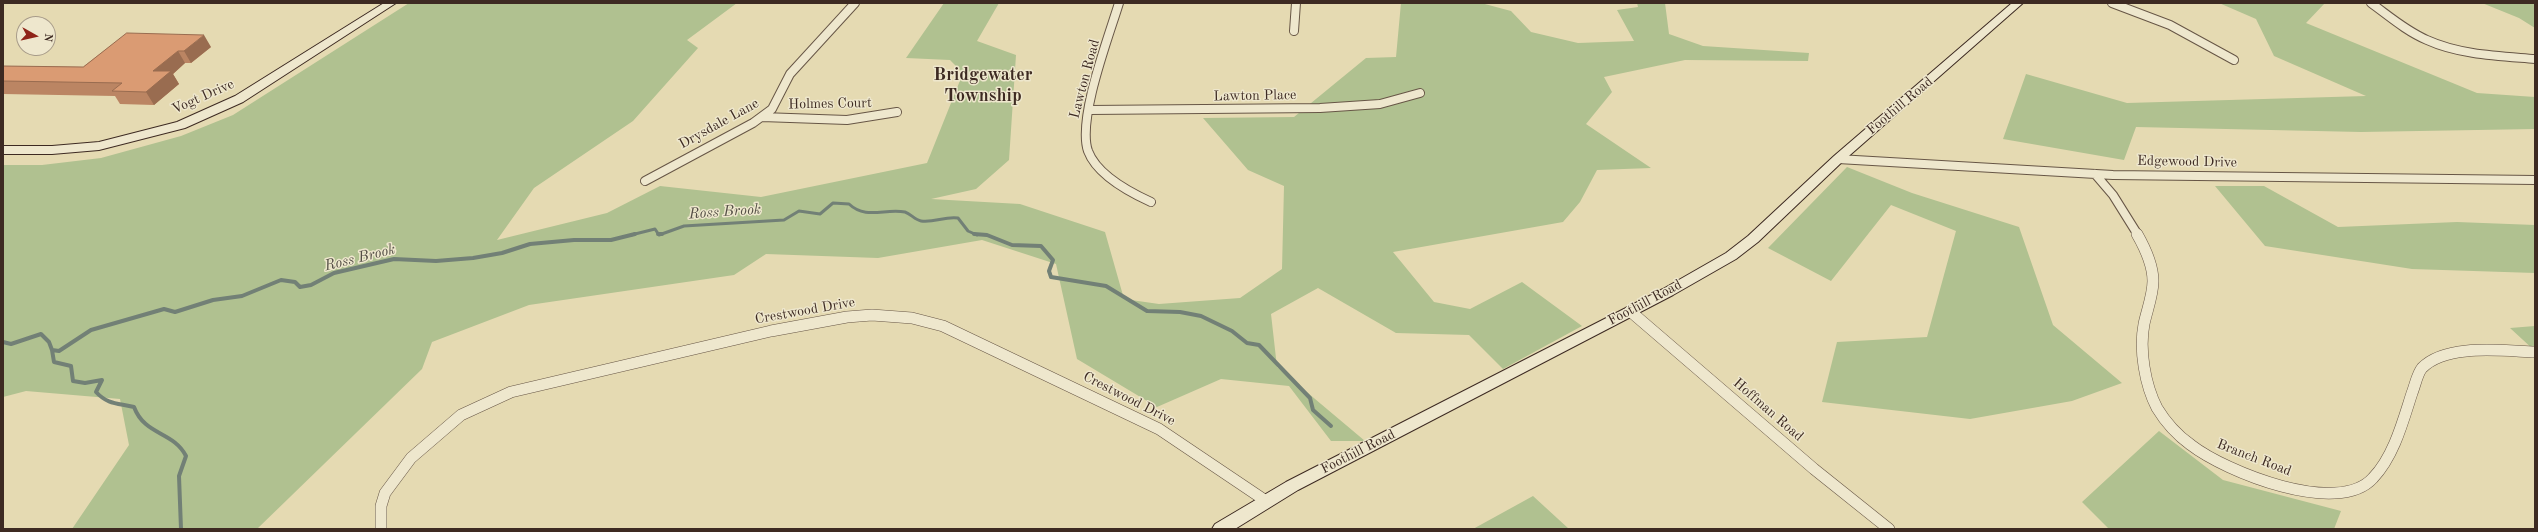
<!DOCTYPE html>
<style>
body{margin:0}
#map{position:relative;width:2538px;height:532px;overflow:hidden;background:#e5dab2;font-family:"Old Standard TT",serif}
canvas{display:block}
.frame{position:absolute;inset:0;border:4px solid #3d2a22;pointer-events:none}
.north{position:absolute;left:16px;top:16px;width:40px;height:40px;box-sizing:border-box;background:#eee7cd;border:1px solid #a79b89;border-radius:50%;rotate:98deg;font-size:11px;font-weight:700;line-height:16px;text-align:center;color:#3d2a22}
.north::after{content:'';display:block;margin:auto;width:14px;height:18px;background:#8f2418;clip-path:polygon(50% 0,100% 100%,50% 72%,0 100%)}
</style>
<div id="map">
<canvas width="2538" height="532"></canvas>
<div class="frame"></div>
<div class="north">N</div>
</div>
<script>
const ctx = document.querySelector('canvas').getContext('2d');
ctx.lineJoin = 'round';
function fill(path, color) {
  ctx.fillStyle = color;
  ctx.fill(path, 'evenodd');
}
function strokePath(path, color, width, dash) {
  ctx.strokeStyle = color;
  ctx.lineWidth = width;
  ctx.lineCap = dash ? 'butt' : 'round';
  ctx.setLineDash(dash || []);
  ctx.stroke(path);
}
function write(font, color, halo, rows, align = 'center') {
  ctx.font = font + ' "Old Standard TT",serif';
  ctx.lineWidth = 3;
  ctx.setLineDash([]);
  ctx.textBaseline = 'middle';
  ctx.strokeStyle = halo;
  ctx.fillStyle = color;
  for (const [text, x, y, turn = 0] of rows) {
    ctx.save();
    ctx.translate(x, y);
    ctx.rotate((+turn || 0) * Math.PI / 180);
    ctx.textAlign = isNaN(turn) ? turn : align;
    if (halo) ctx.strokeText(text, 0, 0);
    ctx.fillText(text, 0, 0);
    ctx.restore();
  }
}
fill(new Path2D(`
 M409 3H737L687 40 698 48 633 121 534 188 497 240 607 213 660 186 761 197 927 163 963 73 950 60 906 58 944 3H999L977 41 1016 55 1009 160 976 189 931 199 1020 204 1105 232 1124 299 1159 304 1240 298 1282 269 1284 186 1248 170 1203 118 1294 117 1366 58 1396 57 1401 3H1481L1511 11 1531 32 1578 43 1634 41 1617 10 1638 7 1637 3H1665L1669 34 1703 46 1809 53 1808 61 1685 60 1604 77 1612 92 1586 124 1651 168 1597 170 1580 202 1563 222 1393 252 1434 302 1470 309 1522 282 1582 326 1503 369 1469 335 1396 333 1318 288 1271 314 1277 367 1365 441H1331L1289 386 1221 379 1157 407 1077 359 1056 264 982 240 878 258 766 254 734 275 529 305 432 342 422 369 257 529H72L129 445 120 399 26 391 3 397V165H42L101 158 181 136 233 115Z
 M2219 3H2325L2306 23 2477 93 2535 97V129L2361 132 2136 127 2124 160 2003 139 2026 74 2127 103 2366 96 2274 56 2256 19Z
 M2482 3H2535V28L2519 18Z
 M1847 167 1912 193 2019 227 2053 325 2122 383 2072 401 1970 419 1822 402 1837 342 1927 337 1956 231 1891 205 1831 281 1768 248Z
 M2215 186H2264L2338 227 2457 222 2535 225V273L2412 269 2265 246Z
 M2535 326V351L2510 328Z
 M2159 431 2223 480 2341 511 2334 529H2109L2082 502Z
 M1533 496 1569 529H1473Z`), '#b0c190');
strokePath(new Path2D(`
 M631 235 655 229 659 235
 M659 235 684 226 784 220 799 211 820 214 833 203 849 204C866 220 885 208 905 212 911 214 915 220 921 221 934 223 945 216 958 218L968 231 977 235`), '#728076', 3);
strokePath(new Path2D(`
 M658 234H662
 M974 234 987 235 1012 245 1041 246 1053 260 1049 271 1051 277 1106 286 1147 311 1180 312 1201 316 1232 331 1247 343 1259 345 1310 398 1313 410 1331 426
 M3 342 11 344 41 334 49 342 52 350 59 351 91 330 164 309 175 312 213 300 242 296 281 280 295 282 300 287 311 285 334 273 394 259 436 261 473 258 502 253 530 244 574 240H611L635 234
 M52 350 54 362 71 366 73 381 85 383 102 380 96 392C108 405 118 403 134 407 145 436 173 431 186 456L179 476 181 529`), '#728076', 4);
const streetFar1 = new Path2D(`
 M1119 3C1109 36 1077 119 1088 151 1097 175 1129 192 1151 202
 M2112 3 2170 25 2234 60
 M2371 3C2389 16 2406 31 2427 40 2460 55 2499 56 2535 59
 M1294 31 1296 3
 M1089 110 1320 108 1380 104 1420 93
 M762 117 847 120 897 112
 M1838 159 2113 175 2535 180
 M2095 174 2113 195 2138 235
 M645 181 753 123 772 109 790 74 855 3`);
const street = new Path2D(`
 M2137 234C2145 248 2153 265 2153 281 2153 295 2147 310 2144 324 2139 350 2145 385 2157 408 2166 423 2177 435 2191 445 2226 472 2338 517 2373 478 2394 456 2403 421 2412 393 2415 386 2417 374 2422 368 2446 343 2504 351 2535 352
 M1630 311 1814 469 1889 529
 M381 529V506L385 493 411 458 461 415 511 392 771 331 847 317 872 315 912 318 943 326 1159 429 1266 501`);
const secondary = new Path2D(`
 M384 3H396L243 102 185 128 99 150 52 154H3V146H52L99 142 177 122 235 96Z
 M2012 3H2023L1842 162 1758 242 1736 259 1673 295 1298 490 1235 529H1212L1215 524 1286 482 1663 289 1726 253 1748 236 1834 156Z`);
strokePath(streetFar1, '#675646', 10);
strokePath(street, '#675646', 12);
strokePath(secondary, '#3d2a22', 2);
strokePath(streetFar1, '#eee7cd', 8);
strokePath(street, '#eee7cd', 11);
fill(secondary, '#eee7cd');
fill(new Path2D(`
 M127 33 211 47 191 63H185L173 74 179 84 154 105 120 104 115 96 3 94V66L83 67Z`), '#bb8563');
fill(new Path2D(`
 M204 35 211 47 191 63 184 51Z
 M178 51 185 63 173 74 179 84 154 105 146 92 153 71Z`), '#996c50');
const building = new Path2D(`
 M127 33 204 35 184 51H178L153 71H171L146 92 112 91 122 83 3 81V66L83 67Z`);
fill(building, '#da9b73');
strokePath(building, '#996c50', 1);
write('14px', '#3d2a22', '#eee7cd', [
 ["Lawton Road",1085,79,-75],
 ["Lawton Place",1255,96,-1],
 ["Vogt Drive",203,97,-24],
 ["Holmes Court",830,104,-1],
 ["Foothill Road",1900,106,-40],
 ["Drysdale Lane",719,124,-29],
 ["Edgewood Drive",2187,162,1],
 ["Foothill Road",1645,303,-28],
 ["Crestwood Drive",805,311,-10],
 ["Crestwood Drive",1129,399,27],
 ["Hoffman Road",1768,410,41],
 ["Foothill Road",1358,452,-27],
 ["Branch Road",2254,458,21]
]);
write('italic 15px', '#534e45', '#eee7cd', [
 ["Ross Brook",725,212,-4],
 ["Ross Brook",360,258,-14]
]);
write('bold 18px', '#3d2a22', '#eee7cd', [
 ["Bridgewater",983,75],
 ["Township",983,96]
]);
</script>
